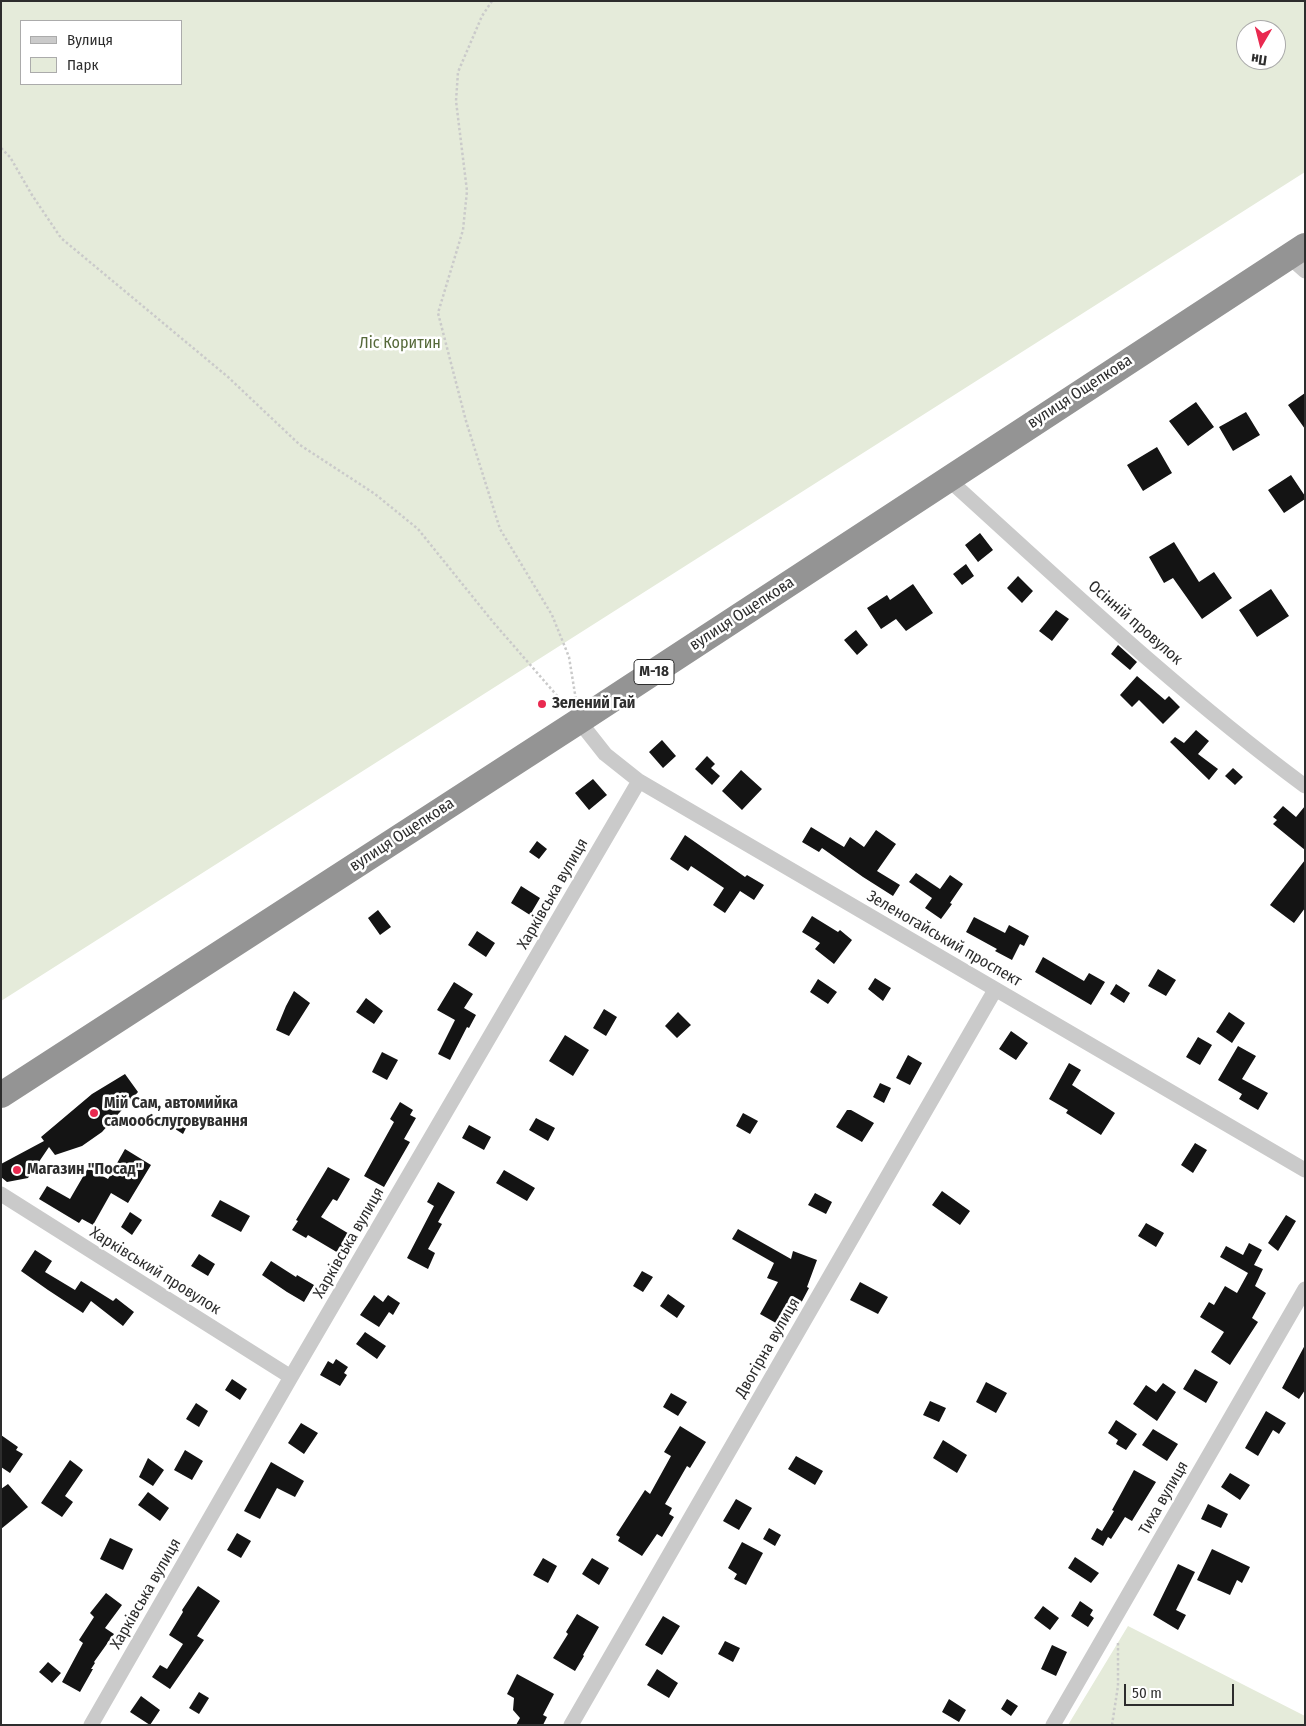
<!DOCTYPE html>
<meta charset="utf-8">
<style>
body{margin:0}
#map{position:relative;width:1306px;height:1726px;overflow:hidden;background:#fff;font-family:"Fira Sans Condensed",sans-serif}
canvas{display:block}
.frame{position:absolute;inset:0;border:2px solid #2d2d2d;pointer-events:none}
.legend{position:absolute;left:20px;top:20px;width:162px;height:65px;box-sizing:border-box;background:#fff;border:1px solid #ababab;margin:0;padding:6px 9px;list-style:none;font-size:15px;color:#2d2d2d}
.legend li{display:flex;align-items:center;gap:10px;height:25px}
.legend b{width:25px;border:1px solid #ababab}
.north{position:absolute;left:1236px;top:20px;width:50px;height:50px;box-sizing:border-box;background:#fff;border:1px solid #ababab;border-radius:50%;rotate:188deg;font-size:14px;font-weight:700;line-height:20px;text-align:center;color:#2d2d2d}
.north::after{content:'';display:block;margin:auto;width:18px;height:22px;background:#e92a50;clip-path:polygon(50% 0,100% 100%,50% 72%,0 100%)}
.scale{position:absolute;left:1124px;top:1684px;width:110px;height:22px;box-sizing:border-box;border:2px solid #2d2d2d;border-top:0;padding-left:6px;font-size:15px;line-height:18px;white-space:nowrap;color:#2d2d2d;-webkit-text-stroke:4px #fff;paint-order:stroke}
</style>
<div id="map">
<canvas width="1306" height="1726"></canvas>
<div class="frame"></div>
<ul class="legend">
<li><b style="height:6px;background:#cacaca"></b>Вулиця</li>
<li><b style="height:14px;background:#e5ebda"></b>Парк</li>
</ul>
<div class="north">Пн</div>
<div class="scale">50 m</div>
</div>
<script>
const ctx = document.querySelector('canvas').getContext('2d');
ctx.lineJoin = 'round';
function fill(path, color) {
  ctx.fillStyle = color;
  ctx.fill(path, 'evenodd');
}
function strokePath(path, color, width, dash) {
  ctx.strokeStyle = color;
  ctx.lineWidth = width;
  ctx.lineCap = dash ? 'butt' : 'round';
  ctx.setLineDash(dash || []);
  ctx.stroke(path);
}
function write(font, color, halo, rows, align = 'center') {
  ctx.font = font + ' "Fira Sans Condensed",sans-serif';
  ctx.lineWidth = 5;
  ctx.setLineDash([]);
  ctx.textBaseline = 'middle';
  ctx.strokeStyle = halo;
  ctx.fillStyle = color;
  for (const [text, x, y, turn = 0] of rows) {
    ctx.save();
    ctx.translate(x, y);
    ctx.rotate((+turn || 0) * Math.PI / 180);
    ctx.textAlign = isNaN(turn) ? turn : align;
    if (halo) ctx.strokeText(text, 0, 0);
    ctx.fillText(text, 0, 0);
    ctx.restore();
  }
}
fill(new Path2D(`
 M1 1H1305V172L1 1001ZM21 21H181V84H21ZM1246 30H1276V60H1246Z
 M1128 1626 1305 1716V1725H1068Z`), '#e5ebda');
fill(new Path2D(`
 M1305 393V429L1288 405Z
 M1196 402 1214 427 1188 446 1169 421Z
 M1246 412 1260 435 1233 451 1219 427Z
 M1157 447 1172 473 1143 491 1127 465Z
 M1291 475 1305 496V499L1284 513 1268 490Z
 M980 533 993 550 978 562 965 545Z
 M1174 542 1199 582 1214 572 1232 598 1202 619 1173 578 1164 583 1149 557Z
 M966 564 974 576 962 585 953 574Z
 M1018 576 1033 591 1022 603 1007 588Z
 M913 584 933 613 906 631 896 619 881 629 867 608 887 595 890 600Z
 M1271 589 1289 616 1257 637 1239 610Z
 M1056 610 1069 619 1052 641 1039 631Z
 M856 630 868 645 857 655 844 640Z
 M1118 645 1137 662 1130 670 1111 654Z
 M1137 676 1165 700 1169 696 1180 707 1163 724 1139 700 1132 707 1120 695Z
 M1196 730 1209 741 1198 754 1218 769 1209 780 1170 742 1175 737 1184 743Z
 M662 740 676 756 663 768 649 752Z
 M707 756 715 764 711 768 720 776 712 785 695 769Z
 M1233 768 1243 777 1235 785 1225 776Z
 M741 770 762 789 742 810 722 791Z
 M593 779 607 795 589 810 575 793Z
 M1283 806 1296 817 1305 806V850L1273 824 1277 820 1273 817Z
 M811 827 844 847 850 837 864 847 876 830 896 844 877 871 900 885 893 896 863 877 822 848 819 852 802 842Z
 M685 835 745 877 747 875 764 885 754 900 740 891 725 913 713 905 724 888 691 866 688 871 670 859Z
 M537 841 547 849 539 859 529 852Z
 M1305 860V908L1294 923 1270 905Z
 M916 873 940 889 950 875 963 884 950 903 952 904 941 919 925 908 932 898 909 882Z
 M521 886 540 898 530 915 511 903Z
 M378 910 391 927 380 935 368 918Z
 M812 916 838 932 840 930 852 940 834 964 815 949 820 943 802 932Z
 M974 917 1005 933 1009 925 1029 936 1024 946 1020 944 1012 960 995 951 997 949 966 932Z
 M477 931 495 943 486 957 468 945Z
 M1043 957 1084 981 1089 973 1105 982 1091 1005 1035 972Z
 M1158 969 1176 980 1166 996 1148 986Z
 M875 978 891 988 883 1001 868 989Z
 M818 979 837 992 828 1004 810 992Z
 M454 982 473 994 464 1008 476 1015 469 1028 467 1027 450 1060 438 1054 455 1020 437 1010Z
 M1116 984 1130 993 1124 1003 1110 994Z
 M294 991 310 1003 289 1036 276 1030 286 1006Z
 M366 998 383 1011 374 1024 356 1012Z
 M604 1009 617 1017 606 1036 593 1028Z
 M678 1012 691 1025 677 1038 665 1026Z
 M1229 1012 1245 1023 1232 1043 1216 1032Z
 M1011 1031 1028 1043 1016 1060 999 1049Z
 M565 1035 589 1050 573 1076 549 1061Z
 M1198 1037 1212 1045 1200 1065 1186 1057Z
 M1238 1046 1256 1056 1242 1079 1268 1093 1258 1110 1239 1099 1242 1094 1218 1080Z
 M382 1052 398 1060 387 1080 372 1072Z
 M908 1055 922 1063 910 1085 896 1078Z
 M1069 1063 1081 1070 1072 1085 1115 1113 1101 1135 1066 1113 1068 1110 1049 1099Z
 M125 1074 138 1092 102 1132 82 1146 55 1155 49 1147 28 1178 7 1182 1 1177V1164L44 1141 41 1137 92 1094Z
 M880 1083 891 1088 884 1103 873 1097Z
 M400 1102 413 1110 410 1115 416 1118 404 1139 410 1142 384 1187 364 1176 394 1122 390 1119Z
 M847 1110H851L874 1123 862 1142 836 1127Z
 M743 1113 758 1121 750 1134 736 1126Z
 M177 1117 188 1124 183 1134 172 1127Z
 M536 1118 555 1128 548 1141 529 1130Z
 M469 1125 491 1137 484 1150 462 1138Z
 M1195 1143 1207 1150 1193 1173 1181 1165Z
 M125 1149 151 1165 128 1203 111 1193 93 1225 82 1219 79 1223 39 1199 47 1186 70 1199 88 1168 108 1179Z
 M328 1167 350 1179 337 1201 333 1199 321 1217 356 1238 346 1254 341 1251 340 1254 308 1235 306 1238 292 1230 298 1221 296 1220Z
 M504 1170 535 1188 527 1201 496 1183Z
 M438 1182 455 1192 438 1222 442 1224 428 1249 435 1253 428 1269 407 1258 434 1206 427 1202Z
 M942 1191 970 1211 960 1225 932 1205Z
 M815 1193 832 1202 826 1214 808 1205Z
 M220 1200 250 1216 241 1232 211 1216Z
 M130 1212 142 1220 132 1235 121 1227Z
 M1286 1215 1296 1221 1278 1251 1268 1243Z
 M1146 1223 1164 1233 1156 1247 1138 1236Z
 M738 1229 791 1259 793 1251 817 1260 807 1287 809 1288 800 1305 796 1302 783 1327 760 1314 778 1282 767 1278 774 1263 732 1239Z
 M1249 1243 1262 1250 1254 1265 1263 1269 1255 1286 1266 1293 1252 1318 1258 1322 1230 1365 1211 1352 1224 1332 1200 1317 1209 1302 1214 1305 1225 1286 1237 1293 1248 1273 1220 1257 1226 1246 1243 1255Z
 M35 1250 52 1261 45 1272 75 1290 81 1281 113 1301 116 1298 134 1312 123 1326 91 1301 83 1313 48 1290 21 1271Z
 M199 1254 215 1264 208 1276 191 1266Z
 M271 1261 296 1277 297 1275 314 1285 304 1302 287 1292 262 1275Z
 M642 1271 653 1277 643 1292 633 1286Z
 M860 1282 888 1297 878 1314 850 1300Z
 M668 1294 685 1306 677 1318 660 1306Z
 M374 1295 383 1302 388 1295 400 1303 393 1315 389 1312 379 1327 360 1315Z
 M365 1332 386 1346 377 1359 356 1344Z
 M1305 1345V1390L1299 1399 1282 1388Z
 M336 1359 348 1367 344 1373 347 1375 340 1386 320 1375 328 1361 333 1364Z
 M1195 1369 1218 1382 1206 1403 1183 1389Z
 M232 1379 247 1389 240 1400 225 1390Z
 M986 1382 1007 1393 996 1413 976 1402Z
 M1163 1383 1176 1392 1157 1421 1133 1404 1146 1385 1156 1392Z
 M671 1393 687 1402 678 1416 663 1407Z
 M930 1401 946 1408 939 1422 923 1415Z
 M196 1403 208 1411 199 1427 186 1419Z
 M1266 1411 1286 1423 1279 1434 1273 1430 1258 1456 1245 1448Z
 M1116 1420 1137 1434 1126 1450 1116 1444 1118 1440 1108 1433Z
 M301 1423 318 1433 304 1454 288 1443Z
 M680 1426 706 1442 690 1468 687 1466 665 1504 672 1508 669 1514 674 1517 662 1537 657 1534 642 1556 618 1541 620 1537 616 1535 645 1490 650 1494 671 1456 664 1452Z
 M1153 1429 1178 1444 1167 1461 1142 1445Z
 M1 1435 18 1447 16 1450 23 1454 10 1473 1 1467Z
 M943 1440 967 1455 957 1473 933 1458Z
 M185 1450 203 1461 192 1480 174 1470Z
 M796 1456 823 1471 815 1485 788 1469Z
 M148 1458 164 1470 153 1486 139 1477Z
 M70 1460 83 1470 65 1496 73 1502 62 1517 41 1503Z
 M271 1462 304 1481 295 1497 277 1488 260 1519 244 1511Z
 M1134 1470 1156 1482 1132 1521 1125 1517 1111 1539 1108 1537 1103 1546 1091 1539 1097 1528 1102 1531 1114 1511 1112 1510Z
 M1230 1473 1250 1485 1240 1500 1221 1487Z
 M8 1484 28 1507 1 1529V1489Z
 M148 1492 169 1508 160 1521 138 1505Z
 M736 1499 752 1508 739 1530 723 1521Z
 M1208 1504 1228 1514 1221 1528 1201 1519Z
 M769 1528 781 1535 775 1546 763 1539Z
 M237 1533 251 1541 241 1558 227 1550Z
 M110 1538 133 1549 123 1570 100 1559Z
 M742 1542 763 1553 746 1585 734 1579 737 1574 728 1568Z
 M1212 1549 1250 1567 1242 1583 1237 1580 1230 1595 1197 1580Z
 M1075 1557 1099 1573 1091 1583 1068 1568Z
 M543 1558 557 1566 548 1583 533 1575Z
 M592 1558 609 1568 599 1585 582 1574Z
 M1178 1564 1195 1572 1176 1610 1186 1615 1178 1630 1153 1615Z
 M198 1586 220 1601 197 1636 204 1640 170 1689 152 1677 160 1665 167 1669 183 1644 169 1635 183 1612 182 1610Z
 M106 1593 122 1605 105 1628 114 1634 94 1662 95 1663 91 1669H93L80 1692 62 1682 83 1643 79 1640 94 1617 90 1613Z
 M1080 1601 1093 1610 1090 1615 1094 1618 1088 1627 1071 1616Z
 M1043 1606 1059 1618 1050 1630 1034 1618Z
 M577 1614 599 1627 583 1655 584 1656 575 1671 553 1658 568 1634 566 1632Z
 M663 1616 680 1626 662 1655 645 1645Z
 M725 1641 740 1648 733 1662 718 1654Z
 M1052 1645 1067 1652 1056 1676 1041 1669Z
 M48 1662 61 1673 52 1683 39 1672Z
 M657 1669 678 1683 669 1698 647 1685Z
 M517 1674 554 1694 543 1715 547 1717 543 1725H516L520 1718 513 1710 514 1698 507 1694Z
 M199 1692 209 1698 199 1714 189 1708Z
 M141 1696 160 1710 150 1725 130 1712Z
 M949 1699 966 1710 959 1722 942 1712Z
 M1007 1699 1018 1706 1011 1716 1001 1709Z`), '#141414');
strokePath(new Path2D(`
 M492 1 482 16 458 72 456 101 467 191 463 230 438 313 466 421 500 529 552 615 569 657 576 700
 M1 148 10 157 32 195 61 238 228 377 300 445 375 494 418 529 493 622 566 706
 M1112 1725 1118 1686V1642`), '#cacaca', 2.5, [2.5, 2.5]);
strokePath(new Path2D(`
 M1288 256 1305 271
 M948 479C1064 584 1179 693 1305 786
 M579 721 605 754 639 781 1305 1170
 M1 1194 291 1377
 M91 1725 291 1377 639 781
 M571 1725 995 990
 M1053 1725 1305 1289`), '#cacaca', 15);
strokePath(new Path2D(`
 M1 1095 579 721 1305 246`), '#949494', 26);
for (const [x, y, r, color] of [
 [542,704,5,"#e92a50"],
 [94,1113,5,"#e92a50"],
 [17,1170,5,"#e92a50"]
]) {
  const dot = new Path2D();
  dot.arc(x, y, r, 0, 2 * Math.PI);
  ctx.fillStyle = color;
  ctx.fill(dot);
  strokePath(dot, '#fff', 2);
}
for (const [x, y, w] of [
 [654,672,40]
]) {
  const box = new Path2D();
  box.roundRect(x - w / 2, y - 12.5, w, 25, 4);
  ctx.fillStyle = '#fff';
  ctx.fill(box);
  strokePath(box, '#2d2d2d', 1);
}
write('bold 15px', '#2d2d2d', null, [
 ["М-18",654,672]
]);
write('16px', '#56693a', '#fff', [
 ["Ліс Коритин",400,344]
]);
write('16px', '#2d2d2d', '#fff', [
 ["вулиця Ощепкова",1080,392,-33],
 ["вулиця Ощепкова",742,614,-33],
 ["Осінній провулок",1135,623,41],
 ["вулиця Ощепкова",402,835,-33],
 ["Харківська вулиця",553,894,-60],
 ["Зеленогайський проспект",944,939,30],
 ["Харківська вулиця",349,1243,-60],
 ["Харківський провулок",155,1271,32],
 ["Двогірна вулиця",768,1348,-60],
 ["Тиха вулиця",1164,1498,-60],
 ["Харківська вулиця",146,1594,-60]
]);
write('bold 16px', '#2d2d2d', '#fff', [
 ["Зелений Гай",552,704],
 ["Мій Сам, автомийка",104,1104],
 ["самообслуговування",104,1122],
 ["Магазин \"Посад\"",27,1170]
], 'left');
</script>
